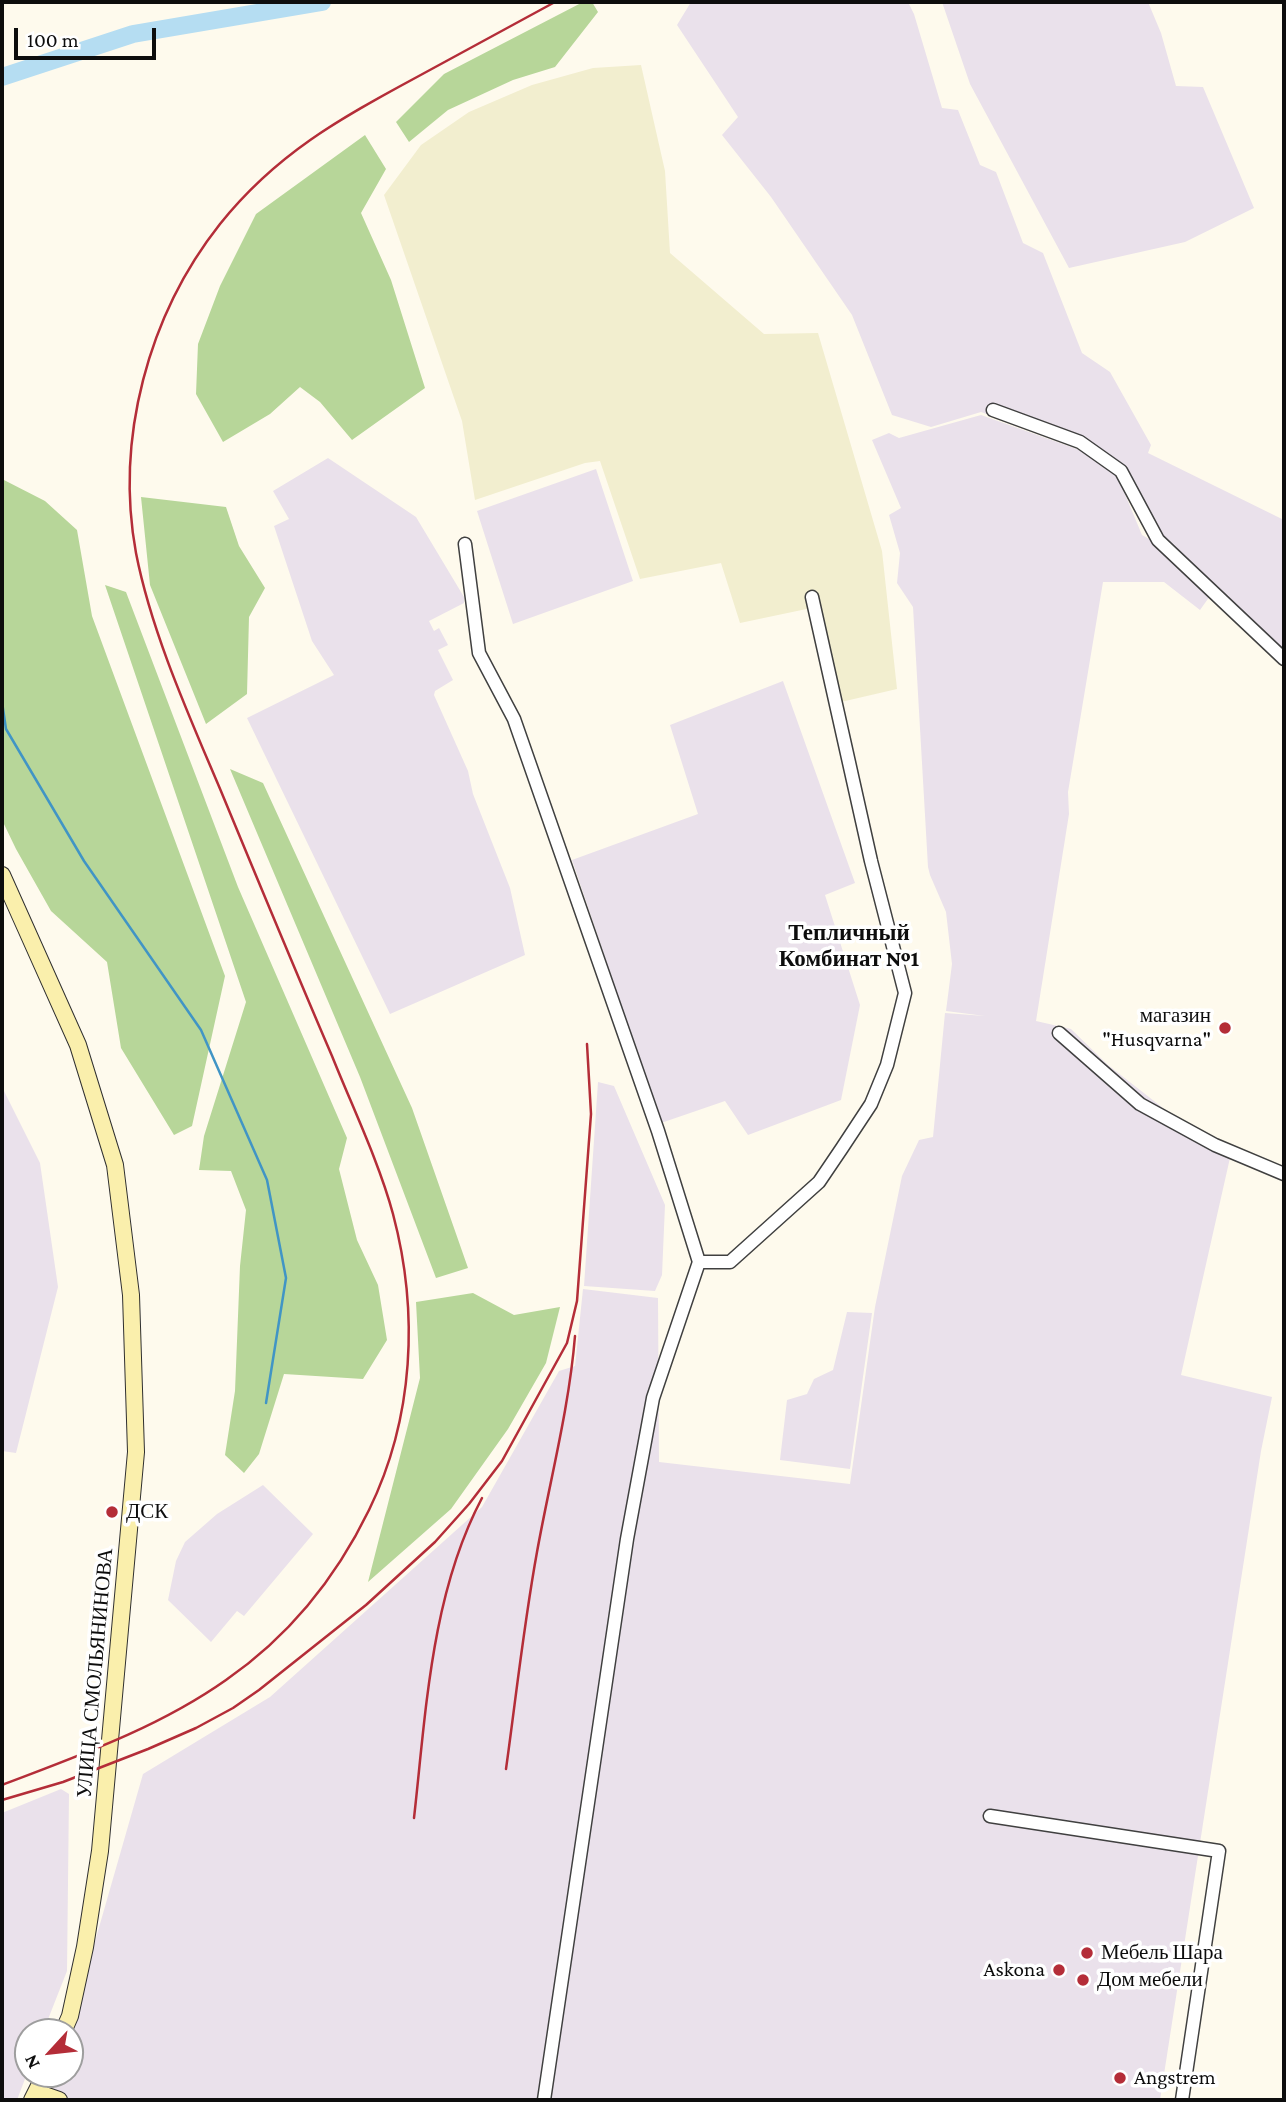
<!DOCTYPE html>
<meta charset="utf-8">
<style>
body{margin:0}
#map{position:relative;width:1286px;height:2102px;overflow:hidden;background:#fefaed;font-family:"Crimson Pro",serif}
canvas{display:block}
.frame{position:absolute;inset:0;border:4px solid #0d0d0d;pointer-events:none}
.north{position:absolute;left:14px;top:2018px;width:70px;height:70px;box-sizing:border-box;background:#fff;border:2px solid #9e9e9e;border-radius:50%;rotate:243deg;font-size:19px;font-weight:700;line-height:28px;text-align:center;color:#0d0d0d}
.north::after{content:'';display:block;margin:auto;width:24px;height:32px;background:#b42d38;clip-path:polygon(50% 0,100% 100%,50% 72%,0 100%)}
.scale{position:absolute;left:14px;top:28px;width:142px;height:32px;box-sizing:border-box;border:4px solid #0d0d0d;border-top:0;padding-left:9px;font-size:21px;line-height:24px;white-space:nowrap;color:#0d0d0d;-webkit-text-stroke:5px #fff;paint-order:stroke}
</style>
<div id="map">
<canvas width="1286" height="2102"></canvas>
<div class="frame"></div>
<div class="north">N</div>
<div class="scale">100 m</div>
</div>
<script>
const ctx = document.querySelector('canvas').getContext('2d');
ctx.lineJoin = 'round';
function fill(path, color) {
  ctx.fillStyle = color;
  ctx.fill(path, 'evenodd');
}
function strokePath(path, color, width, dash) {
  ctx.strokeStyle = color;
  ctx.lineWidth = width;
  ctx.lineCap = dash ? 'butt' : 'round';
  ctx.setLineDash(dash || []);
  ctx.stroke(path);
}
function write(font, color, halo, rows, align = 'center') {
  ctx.font = font + ' "Crimson Pro",serif';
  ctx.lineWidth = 7;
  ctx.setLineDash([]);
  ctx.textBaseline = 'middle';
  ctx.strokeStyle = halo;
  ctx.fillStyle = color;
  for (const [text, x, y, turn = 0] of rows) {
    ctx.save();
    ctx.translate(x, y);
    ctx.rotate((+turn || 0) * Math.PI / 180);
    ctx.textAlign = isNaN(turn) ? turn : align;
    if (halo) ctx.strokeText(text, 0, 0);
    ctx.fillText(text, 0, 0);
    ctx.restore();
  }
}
fill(new Path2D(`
 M691 2H908L914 14 942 108 958 110 980 165 996 172 1023 243 1043 253 1082 353 1110 372 1151 445 1148 453 1284 520V667L1219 602 1210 596 1200 610 1164 582H1103L1068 792 1069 814 1036 1021 1071 1029 1108 1065 1186 1126 1232 1149 1181 1375 1272 1397 1261 1451 1160 2100H49L57 2074H70L69 2032 143 1774 270 1697 482 1507 559 1371 575 1366 583 1289 658 1298 659 1462 850 1484 875 1307 902 1176 919 1140 933 1137 945 1013 985 1016 946 1011 952 964 946 912 930 875 928 867 913 607 897 583 900 553 889 515 901 508 872 440 889 433 899 438 981 415 1077 449 1117 475 1142 535 1156 543 1118 473 1078 447 981 412 931 427 892 415 852 315 771 197 722 135 738 117 677 25Z
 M942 2H1148L1161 33 1176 86 1203 87 1254 208 1185 242 1069 268 970 84Z
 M328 458 416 517 464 597V603L429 621 434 631 439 628 448 645 438 650 453 680 435 691 434 695 468 771 473 794 510 888 525 955 390 1014 247 718 334 675 312 641 274 526 289 519 273 491Z
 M596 469 633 581 513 624 477 511Z
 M783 681 855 883 825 895 860 1005 841 1100 748 1135 725 1101 661 1123 572 860 698 814 670 725Z
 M598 1082 614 1086 665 1205 662 1275 655 1291 584 1286Z
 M2 1087 40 1163 58 1287 16 1453 2 1451Z
 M847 1312 872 1313 850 1469 780 1460 787 1400 807 1394 814 1379 833 1370Z
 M263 1485 313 1534 244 1616 237 1611 211 1642 168 1600 176 1561 185 1542 217 1514Z
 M61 1789 69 1794 67 1971 43 2032H28V2071L17 2100H2V1813Z`), '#eae1eb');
fill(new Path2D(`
 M641 65 665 171 670 253 764 334 818 333 882 551 897 689 841 702 816 607 740 623 721 563 640 579 600 461 585 463 475 500 462 421 384 195 421 145 469 112 532 85 593 68Z`), '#f2eecf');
fill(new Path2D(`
 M583 2H592L598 12 555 67 513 80 448 110 409 142 396 122 444 74Z
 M365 135 386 169 361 213 391 280 425 388 352 440 320 402 300 387 270 414 223 442 196 394 198 344 220 286 256 214Z
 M2 479 45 501 77 530 92 616 225 976 192 1126 174 1135 121 1048 107 962 51 911 16 849 2 820Z
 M141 497 226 507 239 546 265 588 249 617 247 694 206 724 150 585Z
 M105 585 126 592 238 887 347 1138 339 1169 357 1240 378 1285 387 1340 363 1379 284 1374 259 1454 244 1473 225 1455 235 1391 240 1266 246 1210 231 1171 199 1170 204 1136 246 1002Z
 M230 769 263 783 412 1108 468 1268 436 1278 360 1077Z
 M473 1293 514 1315 560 1307 546 1363 508 1429 451 1509 368 1582 420 1378 416 1302Z`), '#b7d699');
strokePath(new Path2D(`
 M2 702 6 729 84 861 201 1030 267 1180 286 1278 266 1403`), '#4195c5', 2.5);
strokePath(new Path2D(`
 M2 77 133 34 322 2`), '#b5ddf2', 18);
const street = new Path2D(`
 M993 410 1080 442 1121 471 1158 540 1284 659
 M465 544 479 653 514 719 658 1131 699 1262 653 1398 627 1539 544 2100
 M1059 1033 1140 1104 1215 1145 1284 1174
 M699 1262H730L819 1182 842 1148 871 1104 887 1065 905 993 871 861 812 597
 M990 1816 1219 1851 1182 2100`);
const secondary = new Path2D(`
 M2 875 78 1045 115 1165 131 1295 136 1452 100 1851 85 1947 70 2016 63 2032
 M36 2092 59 2100
 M32 2100 45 2074`);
strokePath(street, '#404040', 15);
strokePath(secondary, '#2f2f2f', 18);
strokePath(street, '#fff', 12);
strokePath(secondary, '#faefac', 16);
strokePath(new Path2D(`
 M506 1769C516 1697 524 1623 537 1552 550 1480 569 1409 575 1336
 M2 1785C78 1756 158 1728 226 1680 288 1637 336 1578 369 1510 414 1418 419 1312 393 1214 379 1162 352 1106 332 1056 295 970 259 883 223 796 191 720 152 635 136 553 115 439 148 315 220 224 276 154 339 119 417 77 463 52 509 27 555 2
 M2 1800 63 1782 148 1749 196 1728 233 1708 259 1690 366 1605 435 1542 469 1504 502 1461 567 1343 577 1301 591 1114 587 1044
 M414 1818C426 1712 431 1594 482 1498`), '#b42d38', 2.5);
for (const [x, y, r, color] of [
 [1225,1028,7,"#b42d38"],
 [112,1512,7,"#b42d38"],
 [1087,1953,7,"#b42d38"],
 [1059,1970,7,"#b42d38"],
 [1083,1980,7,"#b42d38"],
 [1120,2078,7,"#b42d38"]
]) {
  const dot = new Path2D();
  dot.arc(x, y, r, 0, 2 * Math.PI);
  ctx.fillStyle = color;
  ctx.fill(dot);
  strokePath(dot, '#fff', 2.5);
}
write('21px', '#0d0d0d', '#fff', [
 ["магазин",1211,1016,"right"],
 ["\"Husqvarna\"",1211,1040,"right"],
 ["ДСК",126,1512],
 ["Мебель Шара",1101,1953],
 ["Askona",1045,1970,"right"],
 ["Дом мебели",1097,1980],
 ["Angstrem",1134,2078]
], 'left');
write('21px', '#0d0d0d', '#fff', [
 ["УЛИЦА СМОЛЬЯНИНОВА",95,1673,-85]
]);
write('bold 23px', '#0d0d0d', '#fff', [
 ["Тепличный",849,933],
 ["Комбинат №1",849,959]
]);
</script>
